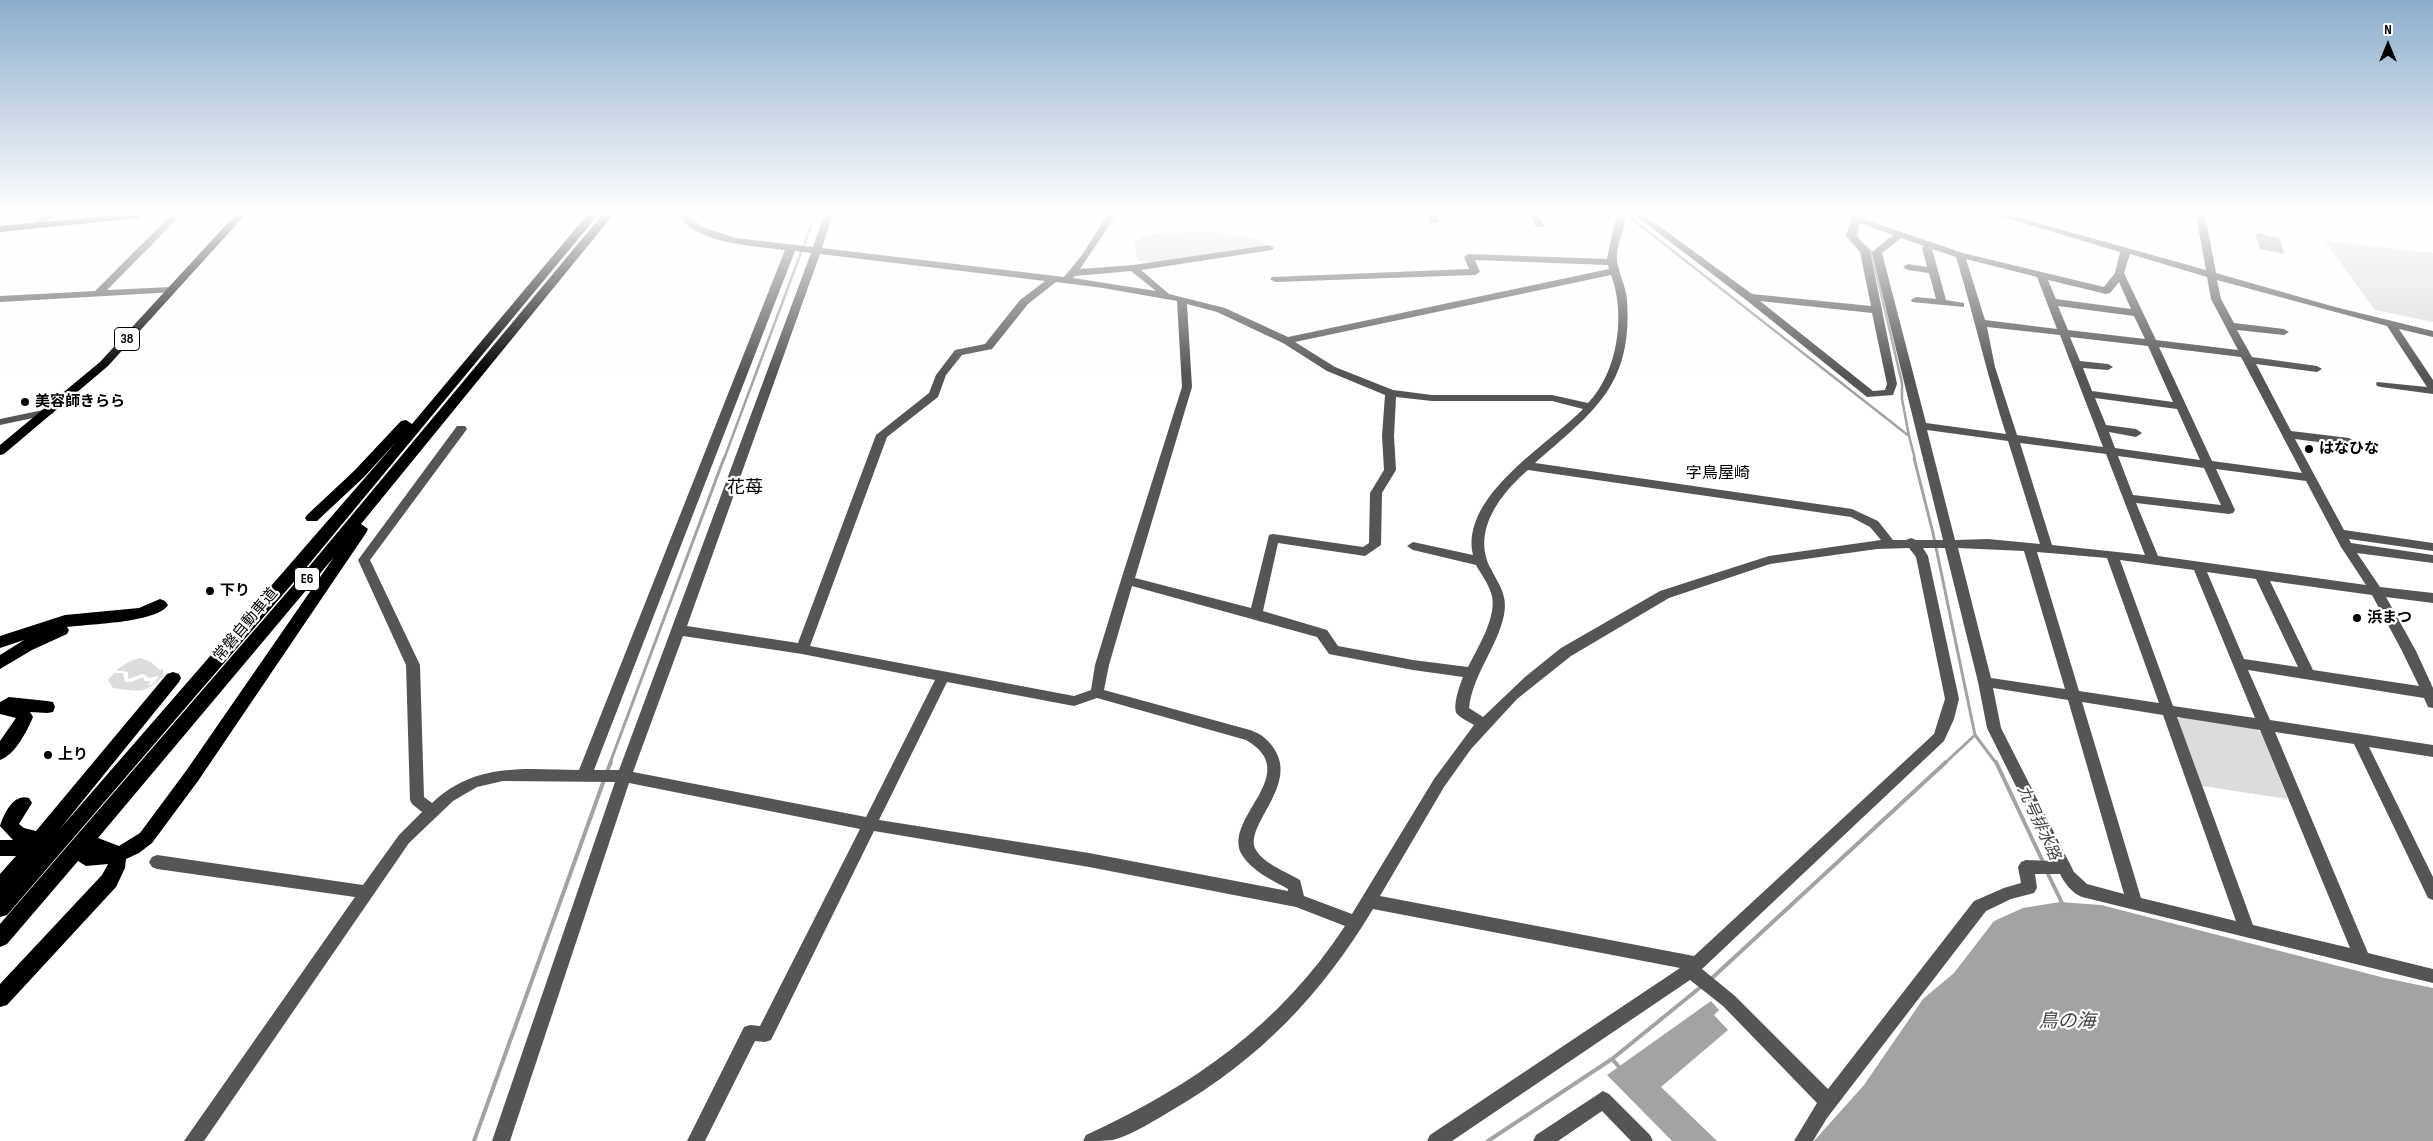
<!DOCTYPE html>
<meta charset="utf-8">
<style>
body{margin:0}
#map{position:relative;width:2433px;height:1141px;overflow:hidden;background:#fff;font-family:"Sofia Sans Condensed",sans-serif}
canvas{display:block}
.north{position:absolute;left:2363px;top:20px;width:50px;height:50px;-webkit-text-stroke:4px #fff;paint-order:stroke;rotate:0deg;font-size:14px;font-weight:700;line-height:20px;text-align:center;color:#000}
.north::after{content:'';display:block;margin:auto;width:18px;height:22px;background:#000;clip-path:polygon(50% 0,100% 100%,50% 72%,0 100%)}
</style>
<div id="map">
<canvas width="2433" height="1141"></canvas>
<div class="north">N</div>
</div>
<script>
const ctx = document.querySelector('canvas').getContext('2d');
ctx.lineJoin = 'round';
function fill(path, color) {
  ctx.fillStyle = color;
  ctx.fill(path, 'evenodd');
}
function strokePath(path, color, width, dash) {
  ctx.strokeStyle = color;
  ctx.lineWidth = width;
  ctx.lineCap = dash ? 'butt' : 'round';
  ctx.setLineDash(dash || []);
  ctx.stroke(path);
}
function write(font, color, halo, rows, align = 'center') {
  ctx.font = font + ' "Sofia Sans Condensed","Noto Sans JP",sans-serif';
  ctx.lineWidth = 4.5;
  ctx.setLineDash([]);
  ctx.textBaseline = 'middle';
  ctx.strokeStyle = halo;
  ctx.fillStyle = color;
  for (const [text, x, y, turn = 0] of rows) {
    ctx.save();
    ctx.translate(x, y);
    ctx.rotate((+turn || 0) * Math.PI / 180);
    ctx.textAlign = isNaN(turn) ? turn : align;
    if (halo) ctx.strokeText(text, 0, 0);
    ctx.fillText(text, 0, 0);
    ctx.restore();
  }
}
fill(new Path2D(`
 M1120 215H1179L1131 226 1128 220 1119 217Z
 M2246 215H2286L2291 226 2248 219Z
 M1209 231 1263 240 1264 247 1153 263 1138 261 1134 241 1150 234Z
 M2325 241 2433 253V322L2375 310Z
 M140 658 151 662 160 670 163 669V676C146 695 137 691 113 688L108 680 114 673H123L125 682H131L143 677 145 681H151L148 685H152L159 676 149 678 143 674 128 679V672L116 670 130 661Z
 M2182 717 2254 727 2261 733 2288 799 2202 786 2177 719Z`), '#dcdcdc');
fill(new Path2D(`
 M2255 233 2280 238 2284 254 2260 249Z
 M2060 902 2101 905 2385 978 2433 988V1141H1814L1864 1085 1923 999 1954 973 1994 921 2023 908Z
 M1711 1001 1719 1010 1714 1015 1728 1030 1661 1087 1717 1141H1672L1607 1075Z`), '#a3a3a3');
strokePath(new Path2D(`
 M1627 215 1909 436 1915 459
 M1864 215 1857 229 1858 240 1871 251 1902 383V399L1909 436
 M724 459 815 215`), '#a3a3a3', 2.5);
strokePath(new Path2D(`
 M1914 458 1933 533 1975 735 1996 763
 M610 763 724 458
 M1945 763 1975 735`), '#a3a3a3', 3);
strokePath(new Path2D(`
 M1996 762 2044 864
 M606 774 611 762
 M2047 872 2063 905
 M1711 979 1946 762
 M1612 1059 1620 1068
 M474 1141 604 780
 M1488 1141 1612 1059 1702 986`), '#a3a3a3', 4);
fill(new Path2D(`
 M44 215H54L41 227H35V223Z
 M171 215H181L107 290 171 287 175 288V292L0 302V296L95 291Z
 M679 215H688L702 227 736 238 813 247 824 215H833L822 248 1064 277 1082 255 1107 215H1116L1080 269 1133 265 1269 245 1274 248 1272 250 1141 270 1169 294 1225 308 1288 337 1609 269 1608 265 1475 260 1480 272 1475 275 1275 282 1270 279 1272 277 1469 269 1464 257 1469 254 1607 259 1616 215H1625C1626 230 1616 243 1617 259 1618 273 1626 285 1627 300 1633 386 1593 412 1535 463L1852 509 1878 521 1893 540H1906L1911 538 1916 540H1943L1872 252 1893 235 1859 223 1856 236 1870 251 1897 384 1893 395 1867 397 1745 299 1635 215H1644L1752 294 1871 306 1860 252 1846 236 1852 215H1860V218L1963 253 2104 287 2115 273 2120 252 1996 215H2009L2206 270 2196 215H2205L2216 273 2335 307 2433 331V337L2399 329 2433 380V394L2381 387 2377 386 2376 384 2377 382 2427 387 2387 326 2217 280 2221 299 2234 323 2284 329 2289 332 2284 335 2237 330 2252 357 2317 366 2322 369 2317 372 2256 364 2291 431 2349 438 2355 442 2349 446 2295 439 2344 530 2433 543V551L2349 539 2351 543 2433 555V563L2357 553 2380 587 2433 593V603L2386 597 2416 651 2433 688V708L2428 707 2424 698 2248 670 2270 720 2433 745V757L2369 747 2433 877V900L2428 898 2354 744 2275 732 2368 953 2433 969V983L2082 897C2072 893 2065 884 2060 874H2035L2037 888 2034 893 2011 899 1986 911 1827 1118 1813 1141H1794L1817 1103 1723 1006 1690 980 1452 1141H1427L1430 1135 1680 968 1373 909C1322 994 1260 1059 1174 1109 1155 1120 1134 1134 1113 1140 1105 1141 1092 1141 1083 1141L1086 1135C1193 1086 1280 1025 1345 926L1296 907 1089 867 874 831 771 1040 765 1042 755 1041 705 1141H687L744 1027 750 1025 760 1026 860 829 629 783 510 1141H492L615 782 503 781 477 787 453 801 409 843 204 1141H184L355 897 157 869 152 867 149 862 152 857 157 855 363 885 399 835 422 812 412 804 410 800 406 665 358 560 457 426H465L467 429 370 560 420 665 424 797 432 803C475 762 524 769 579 770L785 250C755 246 695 244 679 215ZM1901 238 1924 246 1922 248 1927 267 1908 264 1903 267 1908 270 1929 273 1936 299 1916 297 1911 300 1912 302 1964 307V303L1946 300 1932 249 1956 257C1974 316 1987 375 2006 434L1926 423 1882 253ZM795 251 811 253 619 770H594ZM820 254 1045 281 1020 300 985 344 955 350 936 375 929 393 876 435 798 643 687 626ZM2130 254 2207 277 2211 299 2238 350 2156 340 2124 273ZM1966 259 2037 277 2057 329 1985 320ZM1131 271 1156 291 1073 278 1075 276ZM1611 275C1626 314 1618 372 1588 403L1552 395H1432L1393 390 1335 367 1295 342ZM2048 280 2106 294 2110 293 2119 282 2131 309 2056 299ZM1056 282 1103 288 1177 301 1182 387 1121 580 1095 665 1091 690 1074 696 810 646 887 437 938 397 946 375 962 355 992 349 1028 304ZM1760 301 1872 313 1887 384 1885 390 1873 391ZM1187 304 1217 312 1283 343 1327 371 1385 395 1382 436 1384 470 1370 493 1369 543 1363 547 1273 534 1269 535 1251 608 1135 578 1192 387ZM2058 306 2134 316 2145 339 2068 330ZM1987 327 2060 335 2103 447 2017 435 1995 367ZM2070 337 2148 346 2173 402 2092 391 2083 368 2108 370 2113 367 2108 364 2080 361ZM2159 347 2241 357 2302 473 2212 461ZM1396 397 1432 401H1552L1583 409C1548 445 1460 496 1473 555L1413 542 1407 546 1413 550 1476 565C1481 574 1488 583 1491 593 1499 614 1477 649 1468 667L1413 660 1338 646 1327 630 1263 611 1278 543 1365 556 1381 545 1382 493 1396 470 1394 436ZM2095 398 2177 409 2200 460 2115 448 2109 432 2136 437 2142 433 2136 429 2106 425ZM1927 430 2008 441 2040 544 1988 539 1955 540ZM2020 443 2106 454 2145 555 2052 545ZM2118 456 2204 468 2221 505 2133 495ZM2216 469 2306 481 2341 547 2366 585 2158 556 2136 503 2229 514 2233 513 2235 510ZM1528 470 1851 517 1870 527 1881 540 1769 556 1660 591 1561 648 1525 677 1483 717 1469 708C1473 674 1497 648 1504 615 1508 595 1499 585 1491 569 1471 532 1500 494 1528 470ZM1909 548 1916 557 1945 699 1934 734 1694 956 1380 896 1444 787 1471 749 1517 699 1571 656 1669 598 1770 564 1877 549ZM1923 548H1945L1978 682 1987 728 2053 861 2026 860 2021 862 2018 867 2021 883 2004 888 1974 901 1828 1089 1735 996 1702 969 1944 741 1954 719 1959 699 1928 556ZM1958 548 2024 551 2065 689 1991 678ZM2037 552 2107 558 2159 703 2079 691ZM2120 560 2194 570 2255 718 2173 706ZM2207 572 2256 579 2298 667 2244 659ZM2270 581 2372 595 2402 651 2419 686 2313 670ZM1132 586 1317 637 1329 654 1334 655 1413 670 1463 677C1460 684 1452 707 1457 714 1461 718 1469 722 1474 725L1434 779 1352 914 1304 896 1300 880C1287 872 1264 864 1256 850 1243 827 1296 788 1276 752 1270 741 1262 734 1250 730L1104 690 1109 665ZM683 636 802 654 935 680 866 817 633 772ZM947 682 1074 706 1097 698 1246 740C1305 774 1221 818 1242 855 1252 871 1272 880 1288 889V891L1089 853 879 820ZM1993 688 2068 700 2124 894 2087 884 2074 872 2001 728ZM2082 702 2163 715 2236 921 2141 898ZM2177 717 2260 730 2350 948 2253 925Z
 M1427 215H1436L1439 221 1437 223H1431Z
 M1530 215H1538L1544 225 1542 227H1536Z
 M48 409 54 412 52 414 0 425V419Z
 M1603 1091 1609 1094 1650 1135 1653 1141H1631L1602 1111 1558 1141H1533L1536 1135Z`), '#555');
fill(new Path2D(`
 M116 215H144L139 218 0 232V226Z
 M235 215H245L108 366 4 454 0 455V445L100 362Z`), '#000');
fill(new Path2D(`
 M587 215H598L305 569 7 915 0 917V874L16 856H0V840H13L0 826C4 813 14 793 29 798L32 803 19 824 24 828 36 831 167 674 173 672 179 674 181 678 179 682 59 830 397 441 364 477 317 521H307L305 518 307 515 354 471 401 421 406 420 412 424Z
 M602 215H613L361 524 368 529 366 533 198 781 152 843 139 853 126 859 125 868 116 887 7 1005 0 1007V984L102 875 108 864 86 866 78 861 7 944 0 947V924L302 575ZM334 557 186 771 140 833 119 846 98 838Z
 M160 599 165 601 168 605C157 623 88 624 67 627L69 630 67 634 32 650 0 669V655L24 640 0 648V636L65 615 139 608Z
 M9 697 47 701 53 702 55 707 53 712 47 713 30 712 33 717C27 731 15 755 0 760V741L16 718 0 714V702Z`), '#000');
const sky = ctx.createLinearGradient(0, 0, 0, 374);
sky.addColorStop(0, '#8cadcc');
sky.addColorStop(0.57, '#fff');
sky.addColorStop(1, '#ffffff00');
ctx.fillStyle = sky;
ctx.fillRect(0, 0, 2433, 374);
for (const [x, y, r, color] of [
 [25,402,5,"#000"],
 [2309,449,5,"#000"],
 [210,591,5,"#000"],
 [2357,618,5,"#000"],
 [48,755,5,"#000"]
]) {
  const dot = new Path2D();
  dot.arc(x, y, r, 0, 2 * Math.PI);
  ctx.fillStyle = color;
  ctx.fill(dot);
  strokePath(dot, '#fff', 2);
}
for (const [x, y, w] of [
 [127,339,25],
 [307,579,25]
]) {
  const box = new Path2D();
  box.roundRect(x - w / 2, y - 11.5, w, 23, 4);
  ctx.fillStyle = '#fff';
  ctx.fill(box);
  strokePath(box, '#000', 1);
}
write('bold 14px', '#000', null, [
 ["38",127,339],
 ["E6",307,579]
]);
write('bold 15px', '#000', '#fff', [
 ["美容師きらら",35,402],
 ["はなひな",2319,449],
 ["下り",220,591],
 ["浜まつ",2367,618],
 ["上り",58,755]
], 'left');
write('15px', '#000', '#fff', [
 ["常磐自動車道",246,625,-50]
]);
write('16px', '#000', '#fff', [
 ["字鳥屋崎",1718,474]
]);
write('italic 16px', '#444', '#fff', [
 ["九号排水路",2038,823,65]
]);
write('18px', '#000', '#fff', [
 ["花苺",745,488]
]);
write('italic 19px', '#444', '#fff', [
 ["鳥の海",2067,1022]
]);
</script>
